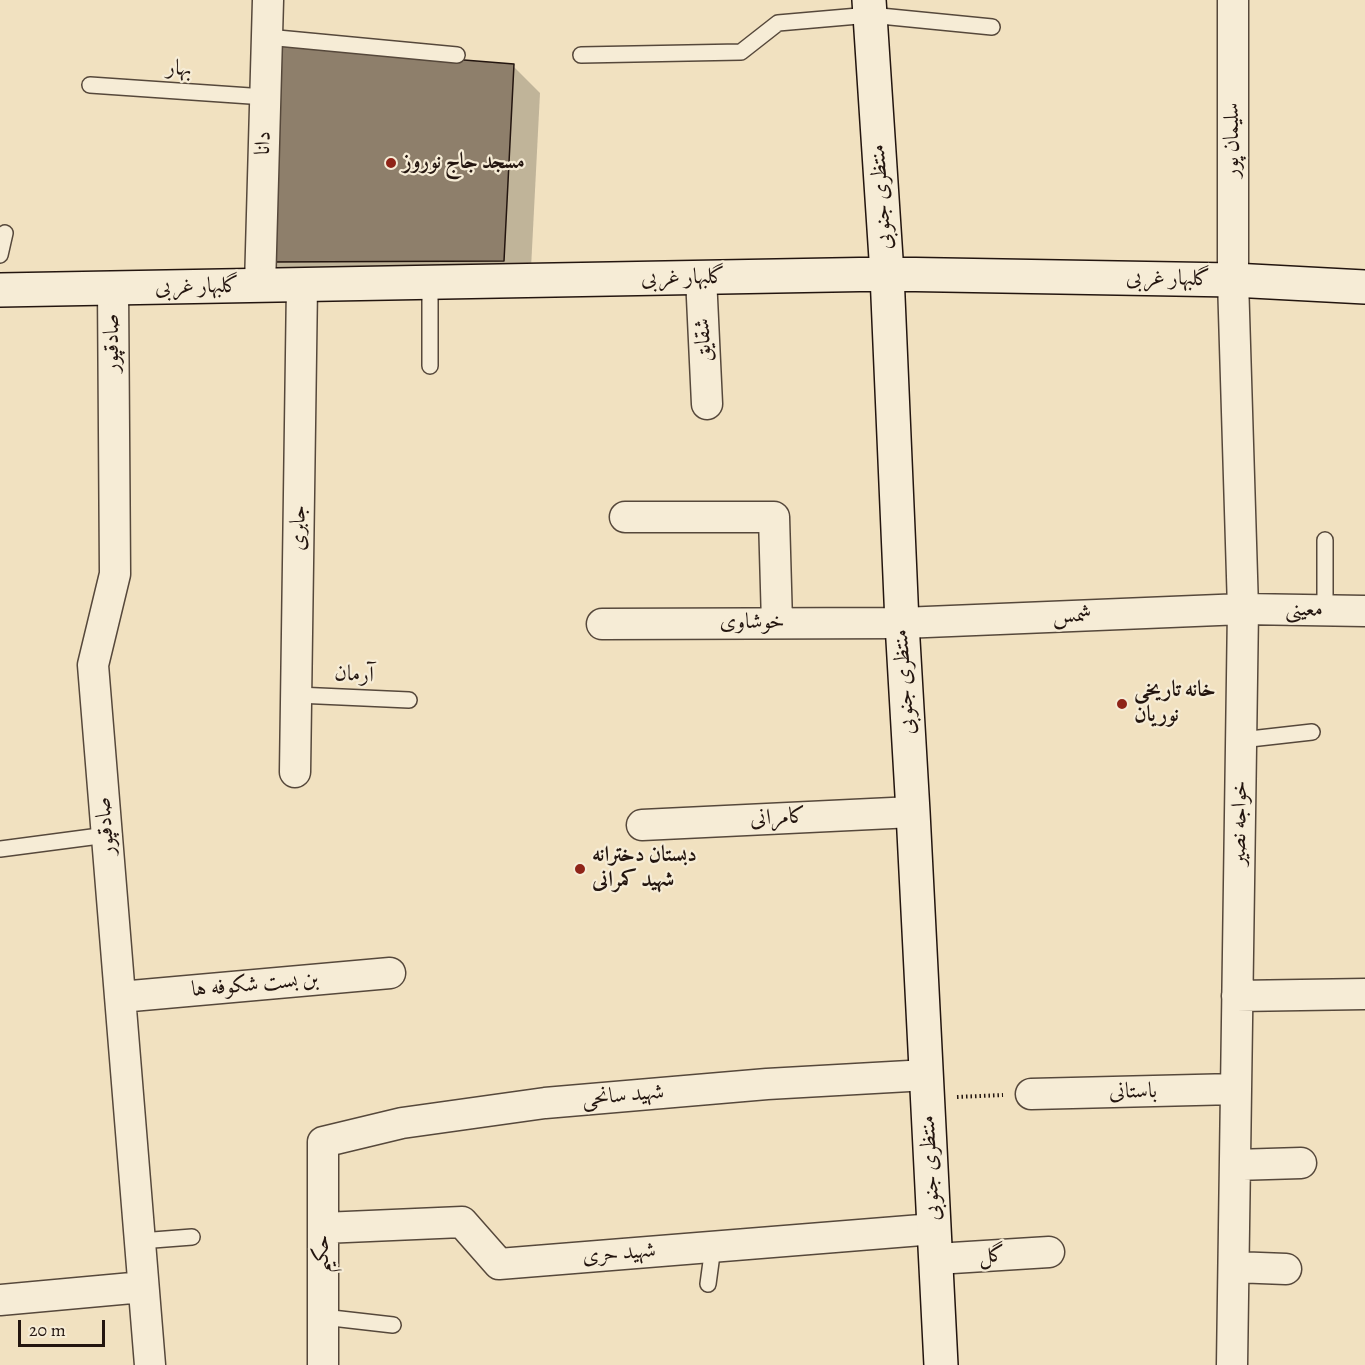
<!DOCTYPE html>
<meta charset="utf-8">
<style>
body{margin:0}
#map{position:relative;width:1365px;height:1365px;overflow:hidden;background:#f1e1c0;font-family:Alegreya,serif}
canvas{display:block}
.scale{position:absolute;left:18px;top:1320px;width:87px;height:27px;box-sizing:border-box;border:3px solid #23150f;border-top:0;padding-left:8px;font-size:18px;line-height:21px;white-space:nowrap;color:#23150f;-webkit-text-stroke:4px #f6ecd6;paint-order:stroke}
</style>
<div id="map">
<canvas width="1365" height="1365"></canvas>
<div class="scale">20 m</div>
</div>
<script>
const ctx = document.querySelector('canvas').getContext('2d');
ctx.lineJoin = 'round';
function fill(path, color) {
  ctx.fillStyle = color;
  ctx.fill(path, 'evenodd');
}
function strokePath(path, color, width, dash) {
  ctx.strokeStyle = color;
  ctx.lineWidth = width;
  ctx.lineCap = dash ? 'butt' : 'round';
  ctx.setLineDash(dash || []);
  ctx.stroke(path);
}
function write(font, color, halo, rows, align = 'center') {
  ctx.font = font + ' Alegreya,Amiri,serif';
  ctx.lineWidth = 4.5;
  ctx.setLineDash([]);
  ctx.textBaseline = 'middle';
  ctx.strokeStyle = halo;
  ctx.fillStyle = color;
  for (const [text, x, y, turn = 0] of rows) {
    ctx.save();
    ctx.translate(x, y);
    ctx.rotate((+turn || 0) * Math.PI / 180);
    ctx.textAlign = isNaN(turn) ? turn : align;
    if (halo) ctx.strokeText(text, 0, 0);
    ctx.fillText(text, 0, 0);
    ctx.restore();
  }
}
fill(new Path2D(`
 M513 66 540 93 530 288H298L271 261Z`), '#0003');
const building = new Path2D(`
 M277 45 514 64 504 261 270 262Z`);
fill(building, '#8e7f6b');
strokePath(building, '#23150f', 1.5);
const lane = new Path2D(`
 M267 37 457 55
 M581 55 741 52 778 23 870 15 992 27
 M90 85 265 97
 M0 255 5 233
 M430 366V283
 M1325 540V610
 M297 695 409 700
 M1241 740 1312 732
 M0 849 107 835
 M140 1241 192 1237
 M708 1284 713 1247
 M323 1317 393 1325`);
const street = new Path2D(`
 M701 277 707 404
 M260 286 268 0
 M113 288 115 574 93 665 150 1365
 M625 517H774L777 623
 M602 624 902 623 1243 609 1365 611
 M295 772 302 285
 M642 825 913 812
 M1237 996 1365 994
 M120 997 390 973
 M1031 1094 1236 1089
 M1235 1165 1301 1163
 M323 1228 462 1222 499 1264 934 1229
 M936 1259 1049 1252
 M1234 1267 1286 1269
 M0 1300 143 1287
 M323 1365V1142L402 1123 545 1103 767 1084 927 1075
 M1232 1365 1243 609 1233 280V0`);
const secondary = new Path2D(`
 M869 0 887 274 902 623 913 812 941 1365
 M0 290 887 274 1233 280 1365 287`);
strokePath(lane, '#56483b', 18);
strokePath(street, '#56483b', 33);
strokePath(secondary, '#23150f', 36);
strokePath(new Path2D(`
 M957 1097 1003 1095`), '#23150f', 4, [1.5, 3]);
strokePath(lane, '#f6ecd6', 15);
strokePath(street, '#f6ecd6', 30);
strokePath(secondary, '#f6ecd6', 33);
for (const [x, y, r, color] of [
 [391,163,6,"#8f2418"],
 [1122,704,6,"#8f2418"],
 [580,869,6,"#8f2418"]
]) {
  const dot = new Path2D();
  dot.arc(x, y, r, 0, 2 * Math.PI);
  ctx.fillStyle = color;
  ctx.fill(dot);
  strokePath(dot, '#f6ecd6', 2);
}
write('22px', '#23150f', '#f6ecd6', [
 ["بهار",179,69,4],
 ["سلیمان پور",1233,140,-90],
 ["دانا",264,143,-88],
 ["منتظری جنوبی",882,197,-94],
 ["گلبهار غربی",683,278,-1],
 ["گلبهار غربی",1168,279,1],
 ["گلبهار غربی",197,287,-1],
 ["شقایق",704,340,-92],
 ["صادقپور",113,343,-90],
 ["جابری",299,528,-89],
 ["معینی",1304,610,1],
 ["شمس",1072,616,-2],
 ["خوشاوی",752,623],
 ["آرمان",354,675,3],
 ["منتظری جنوبی",905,682,-94],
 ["کامرانی",778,818,-3],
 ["خواجه نصیر",1240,823,-89],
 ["صادقپور",106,826,-95],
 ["بن بست شکوفه ها",255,985,-5],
 ["باستانی",1133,1092,-1],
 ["شهید سانحی",623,1096,-5],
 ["منتظری جنوبی",931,1168,-93],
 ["حکیم",323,1254,-90],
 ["شهید حری",619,1254,-5],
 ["گل",992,1256,-3]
]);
write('bold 22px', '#23150f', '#f6ecd6', [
 ["مسجد جاج نوروز",403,163],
 ["خانه تاریخی",1134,691],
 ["نوریان",1134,716],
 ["دبستان دخترانه",592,856],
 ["شهید کمرانی",592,881]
], 'left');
</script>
